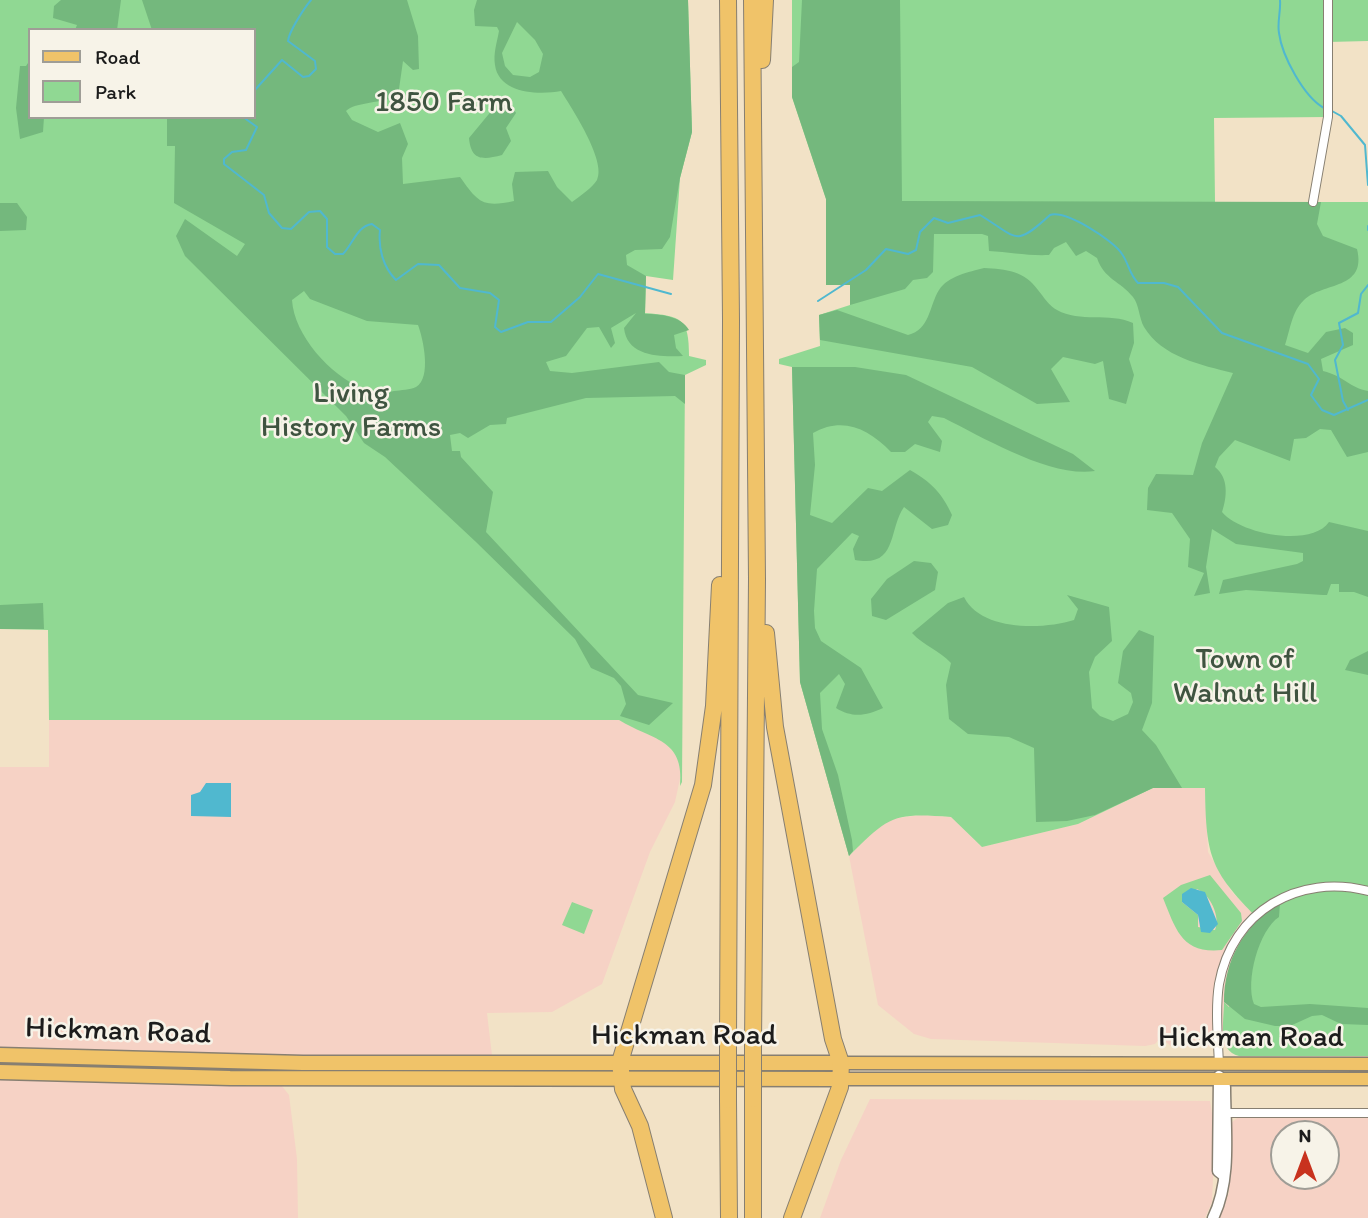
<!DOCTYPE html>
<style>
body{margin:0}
#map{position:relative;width:1368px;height:1218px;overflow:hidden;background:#f2e2c6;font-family:Itim,sans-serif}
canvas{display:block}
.legend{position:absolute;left:28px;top:28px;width:228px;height:91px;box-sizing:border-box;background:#f7f3e8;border:2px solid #9f9d96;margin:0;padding:9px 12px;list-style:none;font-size:21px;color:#1c1c1c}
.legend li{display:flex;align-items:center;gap:14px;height:35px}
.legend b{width:35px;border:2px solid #9f9d96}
.north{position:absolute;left:1270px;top:1120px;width:70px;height:70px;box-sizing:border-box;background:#f7f3e8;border:2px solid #9f9d96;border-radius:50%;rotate:0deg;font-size:19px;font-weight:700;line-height:28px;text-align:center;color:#1c1c1c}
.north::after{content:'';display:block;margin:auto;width:24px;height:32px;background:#c8321e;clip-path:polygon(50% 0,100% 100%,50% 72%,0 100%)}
</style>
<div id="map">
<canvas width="1368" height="1218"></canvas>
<ul class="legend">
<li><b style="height:9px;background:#f0c369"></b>Road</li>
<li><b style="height:19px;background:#90d893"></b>Park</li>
</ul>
<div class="north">N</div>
</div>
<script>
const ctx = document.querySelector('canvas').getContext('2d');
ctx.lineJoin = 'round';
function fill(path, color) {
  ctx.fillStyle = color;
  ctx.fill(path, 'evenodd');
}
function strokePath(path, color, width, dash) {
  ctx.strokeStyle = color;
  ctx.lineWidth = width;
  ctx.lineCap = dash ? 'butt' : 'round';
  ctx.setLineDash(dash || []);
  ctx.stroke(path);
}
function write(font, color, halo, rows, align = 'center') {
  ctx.font = font + ' Itim,sans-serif';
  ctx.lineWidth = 5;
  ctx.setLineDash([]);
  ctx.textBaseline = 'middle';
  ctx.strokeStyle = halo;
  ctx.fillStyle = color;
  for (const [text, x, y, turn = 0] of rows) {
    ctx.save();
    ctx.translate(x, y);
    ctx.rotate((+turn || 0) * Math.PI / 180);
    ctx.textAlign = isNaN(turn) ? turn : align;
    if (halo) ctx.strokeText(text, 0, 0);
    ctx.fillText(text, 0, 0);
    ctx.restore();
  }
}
fill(new Path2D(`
 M49 720H619L664 741 678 758 681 774 675 802 650 852 602 984 552 1012 487 1013 493 1064 0 1055V767H49Z
 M1153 788H1205L1208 852 1232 892 1262 923 1231 1046 1172 1047 1166 1042 1164 1034 1155 1044 1145 1046 931 1039 914 1034 878 1005 849 856 874 831 889 819 922 815 951 817 982 847 1078 824Z
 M0 1079 282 1086 289 1095 297 1159 298 1218H0Z
 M870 1099 1210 1101 1215 1132 1212 1202 1205 1218H820L841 1160Z
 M1237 1118H1368V1218H1220L1229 1192 1230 1124ZM1284 1134H1326V1176H1284Z`), '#f6d2c5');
fill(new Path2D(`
 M0 0H688L692 132 680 178 673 280 646 276 645 313C682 316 689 318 689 356L706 360V365L685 375 682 782 680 786C685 738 651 740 619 720H49L48 630 0 629ZM30 30H254V117H30Z
 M792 0H1368V41L1328 42V117L1214 118 1215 202H1368V1056H1239C1217 1051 1224 1021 1224 1002L1229 1007 1262 923C1211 871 1206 860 1205 788H1153L1078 824 982 847 951 817C894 813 890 815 849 856L800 682 792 367 779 364V359L820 346 819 315 850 305V285H826V199L792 97Z
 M1210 875 1241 913 1242 921 1222 950C1182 954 1176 930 1163 898L1181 885ZM1197 889C1210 894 1221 917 1215 930L1198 927V915L1182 902Z
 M572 902 593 910 584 934 562 925Z`), '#90d893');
fill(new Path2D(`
 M61 0H121L117 30H75L77 25 53 18 54 6Z
 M142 0H407L418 36 419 69 413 70 403 61 398 96C383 103 355 102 346 111L352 120 378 132 400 123 408 144 402 158 403 184 460 177C478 202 482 208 514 201L512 184 515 172 548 171 557 187 572 202C580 196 592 188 597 180 607 161 571 107 561 91 539 95 499 94 495 65 493 54 497 42 499 31L497 27 475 26 474 10 477 0H688L692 132 680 178 670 237 662 249 635 250 626 255 627 265 646 276 645 314C660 314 681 316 689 330L674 335 676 348 683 356C661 357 627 357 624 328L636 313 611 328 615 343 611 348 599 327 587 328 566 356 546 362 550 371 572 373 659 362 669 372 685 375V404L675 396 586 398 507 418 506 424 490 425 468 438 460 433 450 435 452 451H460L461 457 493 492 486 532 638 695 673 703 649 725 620 716 626 704 621 686 614 678 591 668 575 639 476 542 385 457 364 443 346 416 185 256 176 236 185 219 237 256 245 244 174 203 175 146H167V117H254V30H152ZM517 22 535 40 543 54 539 72 530 77 513 75 505 66 502 53ZM304 291 310 299 367 321 418 325C423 338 432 378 416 387 410 390 401 390 394 391 383 393 373 394 363 389 330 375 294 335 292 300Z
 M802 0H900L902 201 1321 202 1317 224 1323 236 1357 249C1367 290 1323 282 1304 300 1292 311 1290 330 1285 345L1308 353 1326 332 1345 328 1353 333V345L1321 359 1323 371C1344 376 1350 388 1368 391V452L1347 457 1331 430 1320 429 1306 438 1294 439 1290 461 1235 440 1219 457 1215 467C1229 478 1227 497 1222 512 1240 534 1311 548 1329 522L1368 531V597L1354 592H1339V584H1331L1327 595H1323L1246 590 1219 594 1223 580 1297 564 1303 561V553L1236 544 1212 529 1206 567 1210 593 1194 596 1204 573 1188 567 1190 539 1172 513 1147 510 1148 488 1156 474 1193 475 1202 443 1233 373C1201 365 1162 357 1144 327 1139 318 1139 304 1133 297 1120 281 1104 279 1097 258L1086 251 1076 256 1066 242 1054 248 1049 255C1028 256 1009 252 989 251L988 236 982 234H934L933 272 927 278 913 280 905 289 850 305V285H826V199L792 97V67L799 62Z
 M30 60V117H44L43 132 20 139 16 108 20 66H26Z
 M504 105 512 106 516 113 506 128 511 141 502 155C483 160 471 161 469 138L493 109 497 111Z
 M0 203H17L27 217 26 230 0 231Z
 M984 268C1006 269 1025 271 1038 290 1043 296 1049 306 1057 310 1080 323 1109 312 1133 323L1134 343 1129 359 1134 375 1126 404 1109 399 1103 361 1095 364 1063 357 1051 369 1070 402 1037 404 972 367 820 340 819 315 837 310 908 335C930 330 929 306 939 290 948 276 969 272 984 268Z
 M792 367H855L906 375 1073 454 1095 471C1051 478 984 438 944 418L932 416 928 422 942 441 940 452 915 444 905 452H891C869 429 843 416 813 433L815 465 810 515 832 523 868 488 882 491 910 470C931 482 942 493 952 515L948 525 932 529 904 507C888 530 898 568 855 560L853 549 859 536 852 533 817 569 814 611 815 628 821 641 861 668 883 708C866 716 852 718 836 708L845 684 839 674 820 693 822 729 838 775 852 840 853 851 849 856 800 682Z
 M914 561 931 563 938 572 935 590 886 620 872 616 871 599 887 579Z
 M1067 595 1109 607 1112 641 1095 657 1089 672 1092 708 1100 716 1113 721 1128 714 1133 702 1131 693 1118 683 1123 651 1139 630 1154 636 1152 703 1142 730 1156 745 1182 788H1153L1095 815 1067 821 1036 822 1034 748 1009 737 968 734 949 719 946 685 951 663C939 650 924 646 912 633L948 603 964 597C981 631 1042 630 1074 620L1078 609Z
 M43 603 44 629H0V605Z
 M1368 651V675L1345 670 1350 660Z
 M1280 903 1279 917C1259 930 1245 981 1254 1004L1261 1007 1310 1004 1368 1008V1025L1341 1024 1322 1015 1312 1016 1290 1026H1275L1245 1019 1224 1002C1224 960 1244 925 1280 903Z`), '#74b87d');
fill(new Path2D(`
 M206 783H231V817L191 816V795L200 792Z
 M1191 888 1205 892 1218 924 1210 933 1201 932 1198 915 1182 902V894Z`), '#50b8cf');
strokePath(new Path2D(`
 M1280 0C1281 11 1277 22 1279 33 1282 56 1304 97 1324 108
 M254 91 282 60 303 77 309 76 316 69 315 61 288 41C289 31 305 7 311 0
 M1332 111 1341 116 1365 145 1368 185
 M243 117 257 127 246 150 232 152 224 159V164L264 195 269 213 282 228 291 229 309 212 320 211 327 219V247L335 254H343C353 244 357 226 372 224L380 230C378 248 383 267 396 280L418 264 439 265 460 288 490 293 499 300 495 327 501 332 528 322H551L580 297 598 274 671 294
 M1368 226V230
 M818 301 866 270 886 249 908 254 916 250 920 232 934 218 948 223 980 215C1018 238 1014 248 1050 215 1066 210 1113 240 1122 254 1129 264 1129 274 1138 283H1164L1178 287 1222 333 1308 364 1319 379 1311 395 1322 410 1334 415 1368 400
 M1348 410 1343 401 1335 360 1343 345 1339 323 1358 313 1361 294 1368 285`), '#50b8cf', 2);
const minor = new Path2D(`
 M1313 202 1328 117V0
 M1219 1065C1218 1039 1215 1009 1219 984 1232 911 1299 873 1368 891
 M1225 1113H1368`);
const tertiary = new Path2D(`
 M1219 1076 1218 1171 1223 1175
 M1213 1218C1232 1179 1225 1130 1225 1087L1219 1078`);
const primary = new Path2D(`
 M841 1063 1368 1064
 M841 1079H1368`);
const trunk = new Path2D(`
 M0 1055 303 1063H841
 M0 1072 230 1078 841 1079`);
const motorway = new Path2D(`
 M728 0 731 320 728 1042
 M752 0 757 579 753 1043
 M762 60 765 0
 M766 633 775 727 833 1039 841 1063 840 1087 792 1218
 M753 1099V1218
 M728 1100 729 1218
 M664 1218 640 1126 623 1089 620 1062 703 785 714 706 720 585`);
strokePath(minor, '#877f71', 10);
strokePath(tertiary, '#877f71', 13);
strokePath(primary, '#877f71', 15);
strokePath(trunk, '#877f71', 17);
strokePath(motorway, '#877f71', 18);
strokePath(minor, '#fff', 8);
strokePath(tertiary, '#fff', 10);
strokePath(primary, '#f0c369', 12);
strokePath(trunk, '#f0c369', 14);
strokePath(motorway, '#f0c369', 16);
const motorwayBridge = new Path2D(`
 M728 1042V1100
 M753 1099V1043`);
strokePath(motorwayBridge, '#877f71', 18, []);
strokePath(motorwayBridge, '#f0c369', 16);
write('30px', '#3f5440', '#f7f3e8', [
 ["1850 Farm",444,103],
 ["Living",351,394],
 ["History Farms",351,428],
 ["Town of",1245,660],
 ["Walnut Hill",1245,694]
]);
write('30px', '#1c1c1c', '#f7f3e8', [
 ["Hickman Road",118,1032,2],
 ["Hickman Road",684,1036],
 ["Hickman Road",1251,1038]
]);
</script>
